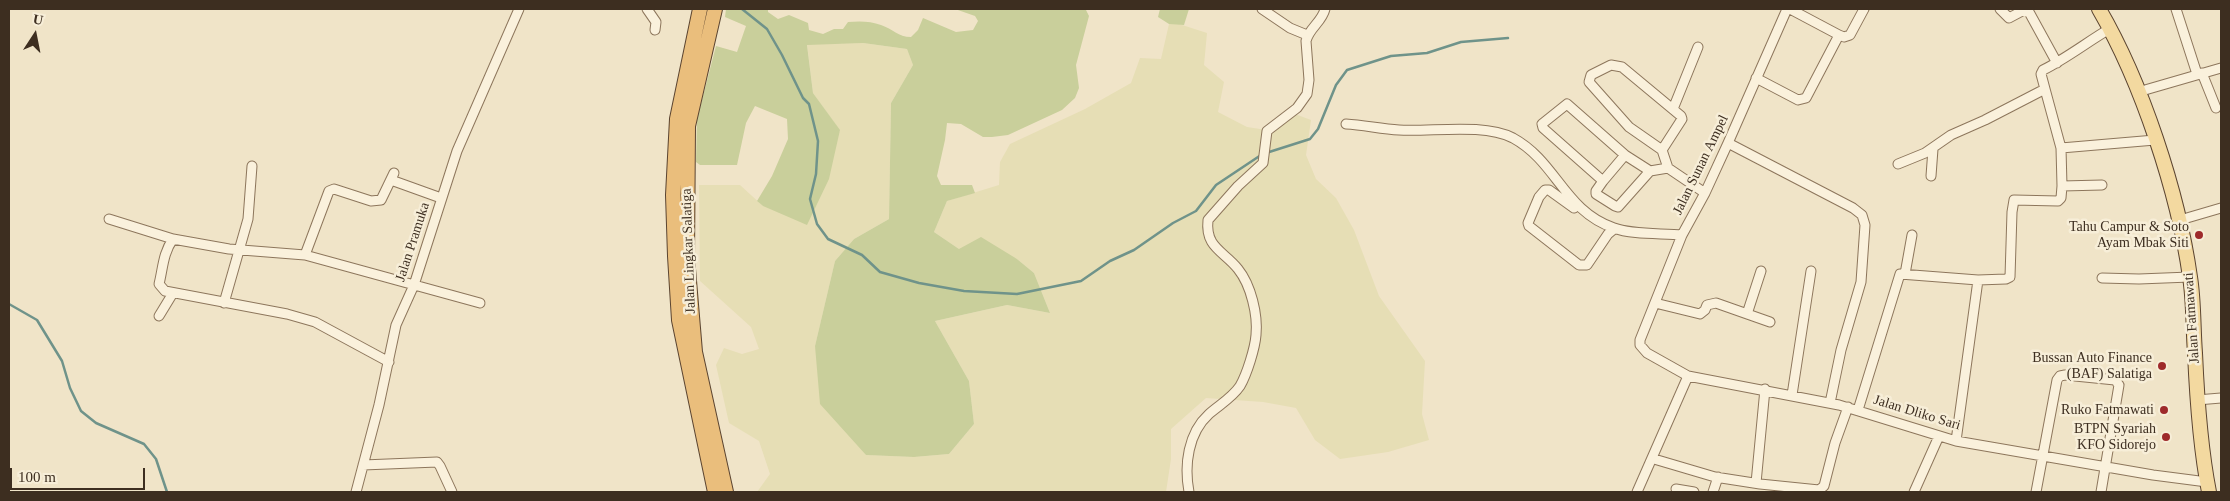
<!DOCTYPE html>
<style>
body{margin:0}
#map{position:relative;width:2230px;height:501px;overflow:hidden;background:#f0e4c8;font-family:"Times New Roman",serif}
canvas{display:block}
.frame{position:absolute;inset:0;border:10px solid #3d2e20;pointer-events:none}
.north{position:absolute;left:10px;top:10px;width:50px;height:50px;-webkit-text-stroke:4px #f7eed8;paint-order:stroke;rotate:11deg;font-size:14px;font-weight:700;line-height:20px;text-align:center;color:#3d2e20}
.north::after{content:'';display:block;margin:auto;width:18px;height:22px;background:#3d2e20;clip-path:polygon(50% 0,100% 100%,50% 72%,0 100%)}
.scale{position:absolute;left:10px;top:468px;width:135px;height:22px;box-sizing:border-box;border:2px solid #3d2e20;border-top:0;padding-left:6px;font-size:15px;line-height:18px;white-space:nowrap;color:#3d2e20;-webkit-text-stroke:4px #f7eed8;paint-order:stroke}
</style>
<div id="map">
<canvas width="2230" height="501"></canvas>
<div class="frame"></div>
<div class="north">U</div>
<div class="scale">100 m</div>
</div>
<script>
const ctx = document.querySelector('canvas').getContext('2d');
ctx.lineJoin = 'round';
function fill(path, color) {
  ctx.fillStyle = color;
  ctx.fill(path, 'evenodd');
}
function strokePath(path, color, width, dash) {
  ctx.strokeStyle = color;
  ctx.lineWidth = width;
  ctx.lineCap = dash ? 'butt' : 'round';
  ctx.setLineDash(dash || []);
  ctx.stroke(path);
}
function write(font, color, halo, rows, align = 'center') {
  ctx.font = font + ' "Times New Roman",serif';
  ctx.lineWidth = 5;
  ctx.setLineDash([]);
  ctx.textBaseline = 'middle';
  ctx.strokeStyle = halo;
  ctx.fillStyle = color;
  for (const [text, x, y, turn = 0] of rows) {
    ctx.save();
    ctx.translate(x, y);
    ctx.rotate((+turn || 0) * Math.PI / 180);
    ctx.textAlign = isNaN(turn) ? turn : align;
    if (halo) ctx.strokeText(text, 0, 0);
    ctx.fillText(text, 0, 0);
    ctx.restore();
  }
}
fill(new Path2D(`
 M1169 24H1179L1207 33 1204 65 1224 82 1218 112 1247 127 1273 131 1295 114 1311 120 1306 155 1316 179 1336 198 1354 230 1379 296 1425 361 1422 414 1429 440 1388 452 1340 459 1315 440 1296 408 1263 402 1206 398 1171 429V459L1166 492H757L770 474 759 441 729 423 716 365 724 348 742 354 759 349 751 327 700 281 699 185H740L763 206 840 131 813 93 807 44 863 43 907 49 913 65 891 103 889 219 854 239 835 261 815 346 866 455 914 457 949 454 974 424 969 381 935 321 1007 305 1050 313 1034 273 1017 259 959 249 934 232 947 201 999 185 1000 162 1010 144 1085 109 1131 83 1140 58 1161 59Z`), '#e6deb5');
fill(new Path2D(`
 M726 9H768V12L778 19 789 15 808 23 809 30 823 34 834 29H843L848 22C859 21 871 21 881 25 893 29 898 37 911 37L918 30 923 18 956 32 973 30 978 21 975 16 955 9 1086 10 1089 16 1076 65 1079 88 1075 98 1062 110 1008 135 992 137H983L961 124 947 123 945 140 937 176 941 185H972L975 193 947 201 934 232 959 249 981 237 1017 259 1034 273 1050 313 1007 305 935 321 969 381 974 424 949 454 914 457 866 455 820 404 815 346 835 261 854 239 889 219 891 103 913 65 907 49 863 43 807 45 813 93 840 130 829 179 807 225 763 206 757 201 772 176 788 139 787 119 755 106 746 123 737 165H700L696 162 697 119 716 46 737 52 746 26 725 17Z
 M1160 9H1189L1184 25 1169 24 1158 17Z`), '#c9cf9b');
strokePath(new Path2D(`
 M742 9 767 29 782 55 803 98 809 104 818 141 816 174 810 199 817 224 828 239 862 255 880 272 919 283 964 291 1017 294 1081 281 1110 261 1134 250 1173 223 1196 211 1216 185 1261 155
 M1266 153 1310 139 1318 129 1336 85 1347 70 1391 56 1427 53 1461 42 1508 38
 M9 304 37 320 62 361 70 388 81 411 96 423 144 444 156 459 167 492`), '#6f938a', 2.5);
const minor = new Path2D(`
 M647 9 656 22 655 30
 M1262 9 1290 28 1307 35
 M1787 9 1728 143 1705 193 1682 235 1640 340V345L1647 353 1688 376 1839 405 1956 441 2153 475 2207 482
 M1790 9 1839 35
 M2000 9 2009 18 2024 10 2029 12 2057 63
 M2176 9 2197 74
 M2202 73 2216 108
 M1756 78 1798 100 1806 98 1839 35 1844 37 1850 35 1864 9
 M2045 89 2041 74 2043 70C2067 58 2087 42 2111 28
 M2138 92 2221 68
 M1673 109 1698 47
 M1346 124C1364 125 1381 129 1399 130 1432 132 1483 123 1513 138 1557 162 1564 211 1614 228 1632 235 1662 233 1682 235
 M1728 143 1853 208 1862 215 1865 225 1861 282 1841 350 1830 403
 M1662 150 1682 119 1681 116 1622 67 1611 65 1591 75 1589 82 1629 127 1662 150 1668 168 1705 193
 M1898 164 1925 153 1951 135 1985 120 2045 89 2061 148
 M1650 171 1625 155 1567 104 1542 124 1543 128 1603 181 1596 191V194L1615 206 1618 207 1650 171 1668 168
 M1931 176 1933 149
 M391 180 441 198
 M1603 181 1625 155
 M2102 185 2062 186 2061 148 2155 140
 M1574 208 1549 190H1545L1539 197 1528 223 1529 226 1579 265H1587L1608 234 1614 229
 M109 219 173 239
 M2180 220 2221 208
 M305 255 329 191 334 189 371 201 381 200 394 173
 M1905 274 1912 235
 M2102 278 2139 279 2190 277
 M224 303 248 219 252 166
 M1655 303 1700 314 1705 310 1707 305 1716 303 1770 322
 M1747 314 1761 271
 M159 316 173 293
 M389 362 315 322 287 314 165 291 159 284C163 268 163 253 173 239L229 249 305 255 480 303
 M1792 395 1811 271
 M2197 400 2221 398
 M1858 410 1900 274 1978 280
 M1956 441 1978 280 2006 279 2010 277 2012 212 2014 200 2058 201 2061 198 2062 186
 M1654 459 1715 477 1760 484 1819 490 1824 486 1835 443 1848 407
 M363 465 437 462 440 466 452 492
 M1756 483 1765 389
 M1676 489 1694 492
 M356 492 379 405 396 325 414 285 457 151 519 9
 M1189 492C1184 465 1188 433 1209 414 1219 405 1232 398 1240 386 1247 374 1255 348 1256 335 1258 315 1251 285 1238 269 1224 251 1205 248 1208 220L1238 186 1263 163 1267 131 1297 108 1307 94 1309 80 1306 41C1309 28 1322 22 1325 9
 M1637 492 1688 376
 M1713 492 1718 477
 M1914 492 1939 436
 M2036 492 2057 380 2060 376 2065 375 2115 380 2119 385 2101 492`);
const primary = new Path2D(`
 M2099 9C2142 83 2178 192 2190 277 2194 302 2193 328 2195 353 2197 399 2200 446 2209 492`);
const trunk = new Path2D(`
 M700 9 677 119 673 195 675 256 679 320 715 492
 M715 9 688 126 687 257 695 352 726 492`);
strokePath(minor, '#8d765c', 11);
strokePath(primary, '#5b4430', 16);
strokePath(trunk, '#5b4430', 16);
strokePath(minor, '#faf1dc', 9);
strokePath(primary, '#f3d9a0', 14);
strokePath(trunk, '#eabe7c', 14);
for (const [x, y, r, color] of [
 [2199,235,5,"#9e2a2b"],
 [2162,366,5,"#9e2a2b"],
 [2164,410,5,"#9e2a2b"],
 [2166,437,5,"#9e2a2b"]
]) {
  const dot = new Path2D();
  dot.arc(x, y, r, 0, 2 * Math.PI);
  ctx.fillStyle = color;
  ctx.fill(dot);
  strokePath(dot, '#f7eed8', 2);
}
write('14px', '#3d2e20', '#f7eed8', [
 ["Jalan Sunan Ampel",1701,165,-64],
 ["Jalan Pramuka",413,242,-72],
 ["Jalan Lingkar Salatiga",689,251,-92],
 ["Jalan Fatmawati",2192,318,-94],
 ["Jalan Dliko Sari",1917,413,17]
]);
write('14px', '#3d2e20', '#f7eed8', [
 ["Tahu Campur & Soto",2189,227],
 ["Ayam Mbak Siti",2189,243],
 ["Bussan Auto Finance",2152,358],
 ["(BAF) Salatiga",2152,374],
 ["Ruko Fatmawati",2154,410],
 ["BTPN Syariah",2156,429],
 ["KFO Sidorejo",2156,445]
], 'right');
</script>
